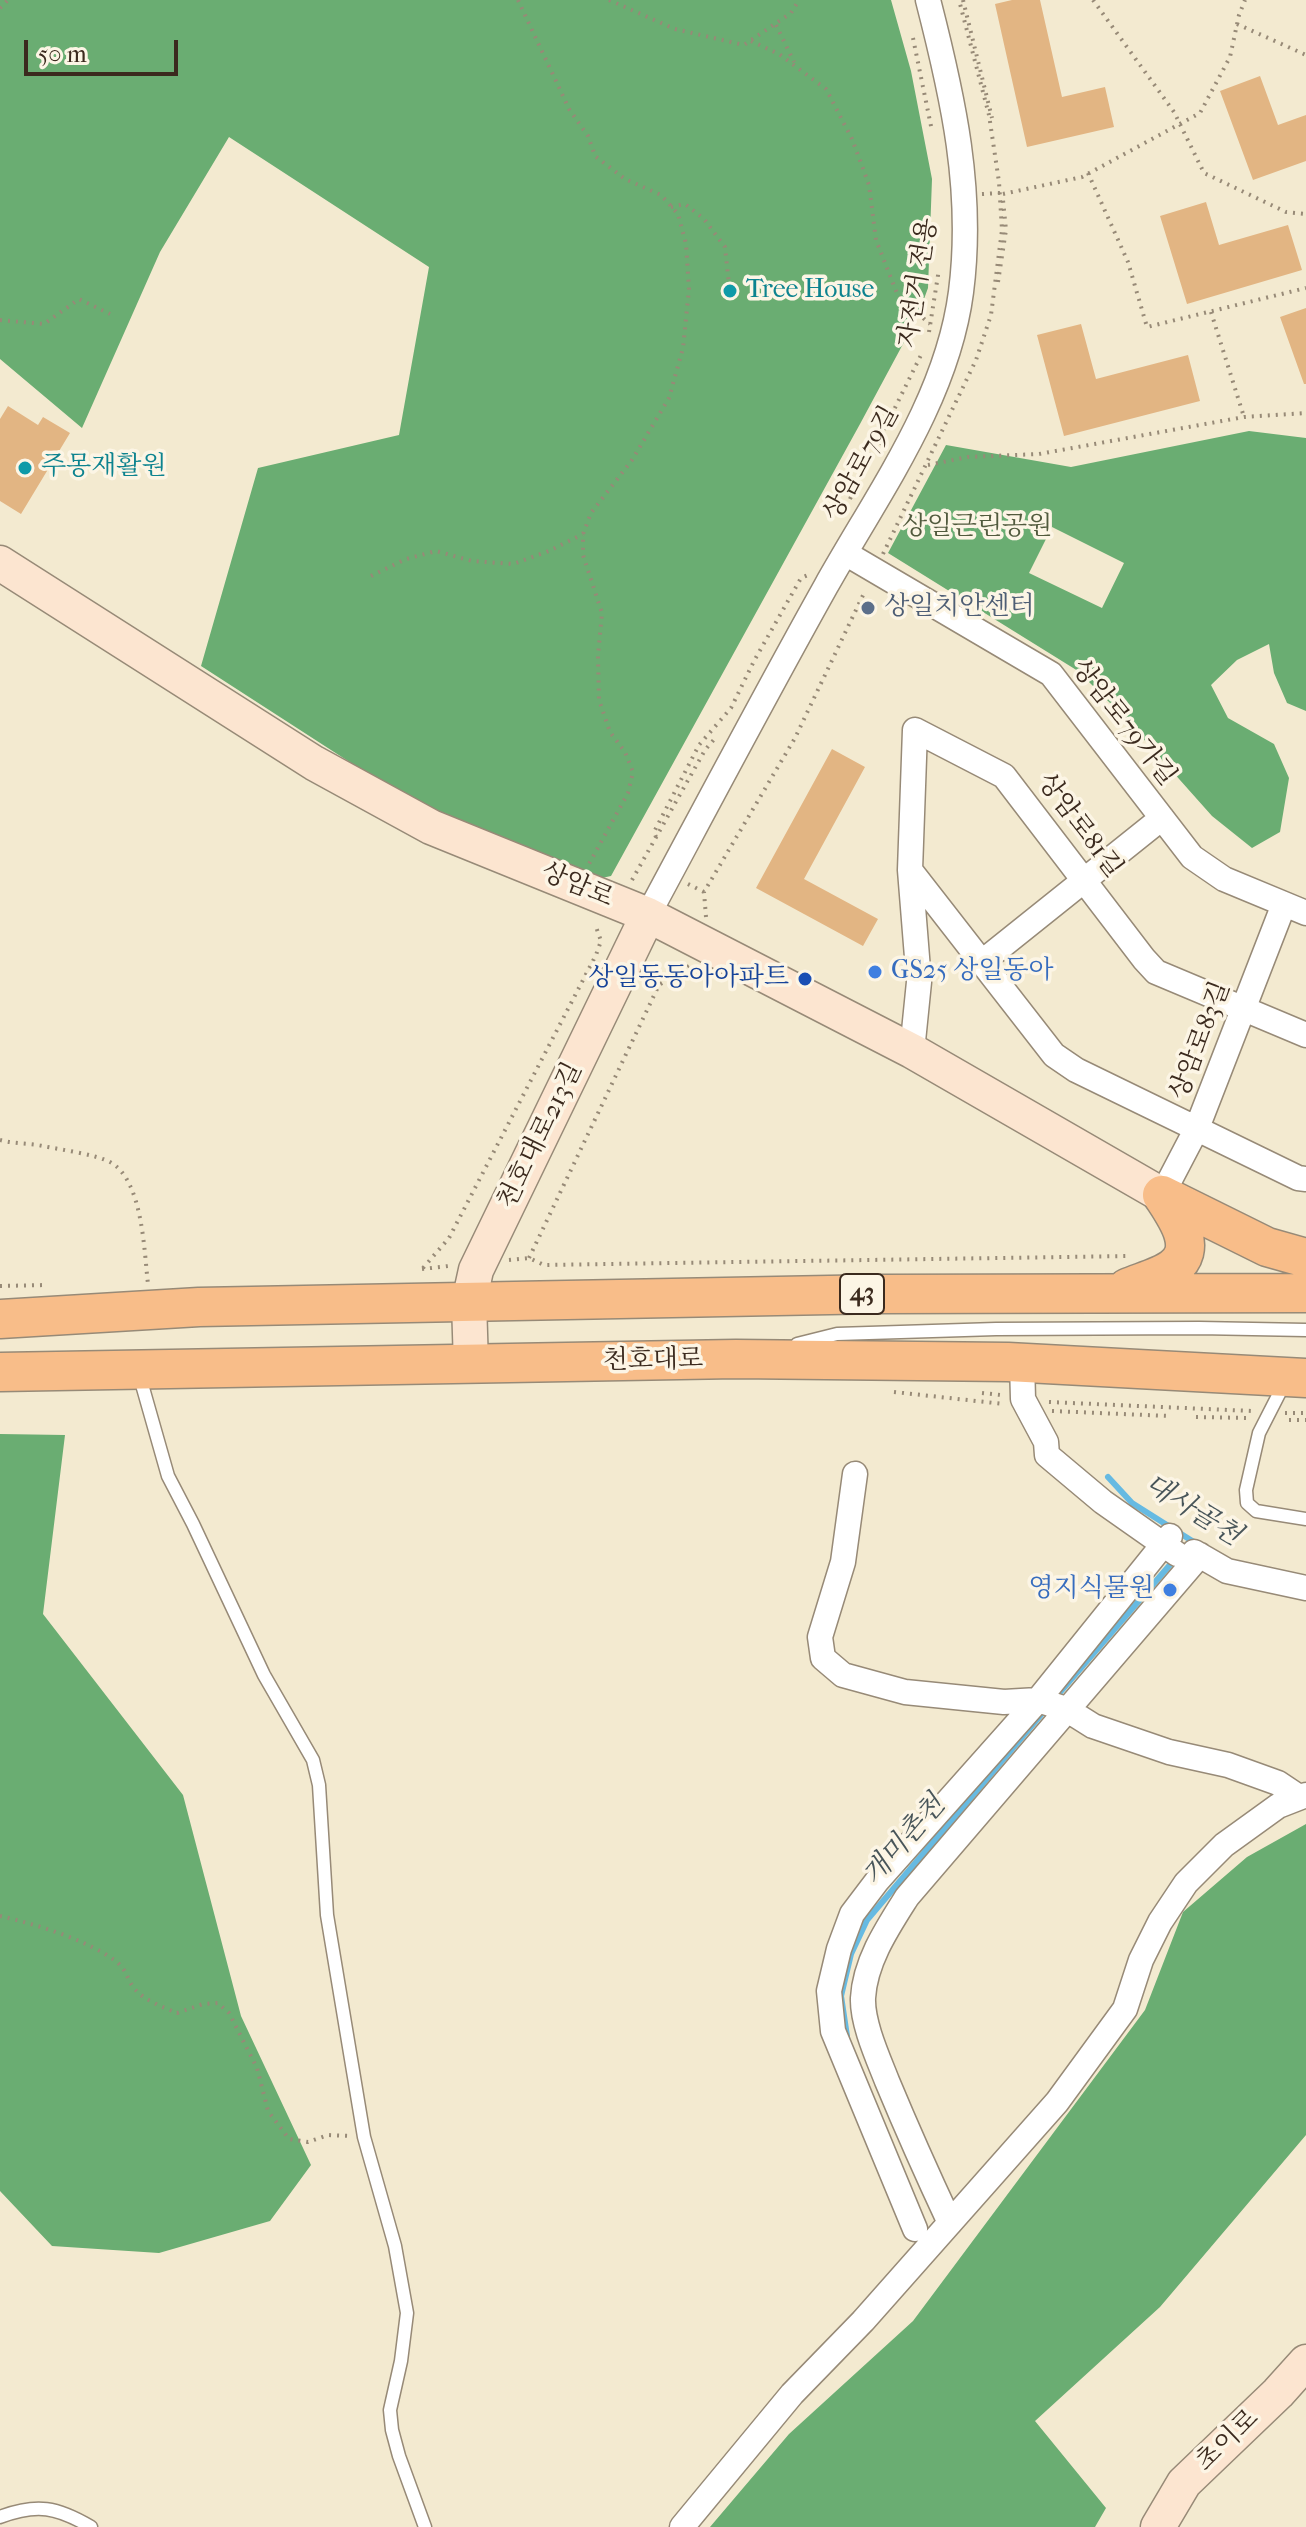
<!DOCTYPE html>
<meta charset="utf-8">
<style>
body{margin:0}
#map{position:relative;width:1306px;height:2527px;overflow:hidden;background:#f3ead0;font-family:"IM FELL French Canon",serif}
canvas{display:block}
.scale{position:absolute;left:24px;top:40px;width:154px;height:36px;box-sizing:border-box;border:4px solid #3b2a1e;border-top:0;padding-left:10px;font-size:24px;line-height:28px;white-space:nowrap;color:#3b2a1e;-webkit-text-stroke:6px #fcf5e5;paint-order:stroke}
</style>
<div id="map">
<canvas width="1306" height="2527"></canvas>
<div class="scale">50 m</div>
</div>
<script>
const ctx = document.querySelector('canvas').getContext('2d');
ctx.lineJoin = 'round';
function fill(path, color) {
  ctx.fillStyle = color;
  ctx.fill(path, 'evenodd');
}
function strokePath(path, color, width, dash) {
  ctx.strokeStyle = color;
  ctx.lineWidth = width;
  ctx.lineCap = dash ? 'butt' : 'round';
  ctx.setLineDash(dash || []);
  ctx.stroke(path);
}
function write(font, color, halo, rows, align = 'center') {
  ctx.font = font + ' "IM FELL French Canon","Noto Serif KR",serif';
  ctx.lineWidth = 7;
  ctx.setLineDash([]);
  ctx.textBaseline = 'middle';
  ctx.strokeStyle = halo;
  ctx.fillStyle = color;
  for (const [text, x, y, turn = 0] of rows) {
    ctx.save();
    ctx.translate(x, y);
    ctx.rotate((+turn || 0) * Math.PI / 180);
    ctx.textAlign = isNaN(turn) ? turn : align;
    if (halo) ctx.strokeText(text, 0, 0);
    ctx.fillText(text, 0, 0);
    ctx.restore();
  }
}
fill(new Path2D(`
 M0 0H891L911 71 932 179 928 288 917 318 860 424 611 876 597 879 413 803 201 666 258 468 399 435 429 267 229 137 160 252 82 428 0 359Z
 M1249 431 1306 438V711L1287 703 1274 673 1269 644 1237 660 1211 685 1228 718 1274 744 1289 778 1280 832 1252 848 1212 816 1123 716 1078 671 888 553 946 445 1071 467ZM1052 527 1124 563 1102 608 1029 573Z
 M0 1434 65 1435 43 1614 183 1795 241 2016 311 2165 270 2221 159 2253 52 2246 0 2191Z
 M1306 1824V2135L1160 2307 1035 2421 1106 2508 1095 2527H710L789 2434 913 2321 1145 2010 1183 1912 1247 1857Z`), '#6aad72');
strokePath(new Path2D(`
 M1108 1477 1132 1503 1197 1544
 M1055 1698 1175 1559
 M847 2036 841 1996 851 1954 867 1920 1045 1710`), '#66bae2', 6);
fill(new Path2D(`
 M1012 0H1040L1062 97 1105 87 1114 127 1027 147 995 4Z
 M1260 76 1278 125 1306 115V161L1253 180 1220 91Z
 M1206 202 1219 245 1288 225 1302 270 1187 304 1160 216Z
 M1306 308V384H1304L1280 317Z
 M1081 324 1096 379 1188 355 1200 401 1064 436 1037 335Z
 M8 406 38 425 43 417 70 433 21 514 0 501V419Z
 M832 749 865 767 804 879 878 919 863 946 756 888Z`), '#e2b583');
const lane = new Path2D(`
 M797 1344 837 1334 996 1329 1199 1328 1306 1330
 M139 1374 168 1476 193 1524 264 1675 313 1760 319 1785 327 1915 364 2137 395 2246 407 2313 401 2361 390 2410 392 2430 399 2456 425 2527
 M1284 1384 1259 1433 1246 1490 1247 1503 1256 1511 1306 1519
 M0 2517C37 2503 57 2507 91 2527`);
const street = new Path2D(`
 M845 553 1051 674 1192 857 1224 879 1306 913
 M910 870 1054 1055 1076 1070 1298 1178 1306 1179
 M648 915C707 805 765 695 826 586 878 493 947 400 961 292 974 191 953 97 928 0
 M982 962 1162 818
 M912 1051 919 982 910 870 915 730 1004 776 1144 959 1156 972 1306 1035
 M1162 1195 1197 1128 1284 904
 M1022 1362 1023 1399 1046 1442 1047 1455 1103 1502 1177 1554
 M855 1474 843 1562 820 1637 823 1658 843 1675 905 1692 1004 1702 1038 1700 1066 1709 1093 1726 1169 1752 1228 1765 1278 1783 1299 1797
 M1194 1552 1227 1571 1306 1588
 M950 2223C928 2176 907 2129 887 2081 878 2058 862 2023 863 1998 865 1961 888 1927 907 1897L1200 1555
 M915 2229 833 2031 829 1991 839 1949 852 1914 877 1881 1038 1700 1170 1536
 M682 2527 792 2394 863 2321 1057 2102 1125 2009 1141 1960 1160 1922 1186 1883 1224 1845 1278 1806 1306 1795`);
const secondary = new Path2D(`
 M0 563 314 763 431 827 648 915 912 1051 1162 1195
 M471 1365 469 1302 476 1270 648 915
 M1158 2527 1184 2483 1278 2393 1306 2362`);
const primary = new Path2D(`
 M1162 1195 1267 1247 1306 1258
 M1127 1288C1141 1282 1161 1277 1173 1268 1200 1248 1175 1215 1162 1195
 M0 1319 199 1307 882 1294 1306 1293
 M0 1372 736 1359 1008 1362 1306 1378`);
strokePath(lane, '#978a77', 15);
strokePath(street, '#978a77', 27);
strokePath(secondary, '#978a77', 37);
strokePath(primary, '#978a77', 41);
strokePath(new Path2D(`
 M518 0 569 109 588 136 595 156 625 179 661 195 678 214 686 244 689 289 683 348 669 398 632 460 591 513 583 534V555L602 613 598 656 599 700 610 732 625 752 633 772 628 793 589 864
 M609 0 675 29 744 45 791 13 799 0
 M963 0 992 118
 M1093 0 1174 112 1204 173 1286 212 1306 214
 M0 8 8 0
 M1237 24 1306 55
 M776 25 794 62
 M913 38 932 131
 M751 41 779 54 826 89 852 139 869 185 876 240 898 296 930 324
 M1088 173 1128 262 1147 327 1306 288
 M982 194 1000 193
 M1003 194 1082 177 1200 113 1230 57 1239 15 1245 0
 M671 207 685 204 704 219 725 247 729 285
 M998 282 1006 230 1003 200
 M1211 312 1244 417
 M0 320 44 324 79 299 110 314
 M929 332 939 269
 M928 465 968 457 1039 454 1244 417 1306 413
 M850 499 871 454 881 448 884 430 921 355
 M883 554 976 360 991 315 1002 230 999 182 989 115 959 0
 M371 576 406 559 436 551 472 561 513 564 549 551 583 534
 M656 837 654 832 699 745 731 708 754 661 801 578 808 575
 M632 880 705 750 717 736
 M688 884 704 892
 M706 917 704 892 795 738 865 591
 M0 1140C14 1144 29 1143 43 1146 62 1150 94 1154 110 1162 143 1180 144 1251 148 1284
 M529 1258 659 985 689 966
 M509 1260 529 1258 544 1265 1127 1256
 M423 1268 449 1238 596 955 601 941 595 924
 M422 1269 449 1266
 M0 1286 46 1285
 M894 1392 1004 1404
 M982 1393 1001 1395
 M1049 1402 1252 1411
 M1052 1411 1169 1416
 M1285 1413H1306
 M1196 1417 1250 1418
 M1289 1420H1306
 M0 1916C35 1924 88 1940 117 1962 128 1972 126 1978 134 1988 143 2000 163 2007 177 2013L203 2004 218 2003 229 2013 257 2068 268 2111 289 2139 308 2142 328 2135 350 2136`), '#978a77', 4, [2, 6]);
strokePath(lane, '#fff', 12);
strokePath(street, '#fff', 24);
strokePath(secondary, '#fce5d0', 34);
strokePath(primary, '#f8bd89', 38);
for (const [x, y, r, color] of [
 [730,291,8,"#0f9aa8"],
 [25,468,8,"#0f9aa8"],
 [868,608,8,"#5c6f8a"],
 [875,972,8,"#3f7fe0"],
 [805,979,8,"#1a4fb4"],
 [1170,1590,8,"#3f7fe0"]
]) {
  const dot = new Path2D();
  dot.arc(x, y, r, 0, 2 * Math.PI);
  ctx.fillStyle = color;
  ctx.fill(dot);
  strokePath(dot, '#fcf5e5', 3);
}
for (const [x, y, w] of [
 [862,1294,44]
]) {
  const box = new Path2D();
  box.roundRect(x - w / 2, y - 20, w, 40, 6);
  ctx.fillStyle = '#fcf5e5';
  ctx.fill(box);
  strokePath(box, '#3b2a1e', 2);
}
write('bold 24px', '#3b2a1e', null, [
 ["43",862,1294]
]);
write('26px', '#3b2a1e', '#fcf5e5', [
 ["자전거 전용",919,283,-81],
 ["상암로79길",862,464,-61],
 ["상암로79가길",1123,723,52],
 ["상암로81길",1079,826,53],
 ["상암로",577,886,23],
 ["상암로83길",1201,1041,-69],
 ["천호대로213길",541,1136,-64],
 ["천호대로",653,1361,-1],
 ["초이로",1228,2441,-44]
]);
write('26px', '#0d838f', '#fcf5e5', [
 ["Tree House",746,291],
 ["주몽재활원",41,468]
], 'left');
write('26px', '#515a3d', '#fcf5e5', [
 ["상일근린공원",977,528]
]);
write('26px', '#4e5e75', '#fcf5e5', [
 ["상일치안센터",884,608]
], 'left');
write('26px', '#366cbe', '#fcf5e5', [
 ["GS25 상일동아",891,972],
 ["영지식물원",1154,1590,"right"]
], 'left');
write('26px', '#164399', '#fcf5e5', [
 ["상일동동아아파트",789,979]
], 'right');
write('italic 28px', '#485559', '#fcf5e5', [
 ["대사골천",1192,1511,32],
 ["개미촌천",905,1841,-49]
]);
</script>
